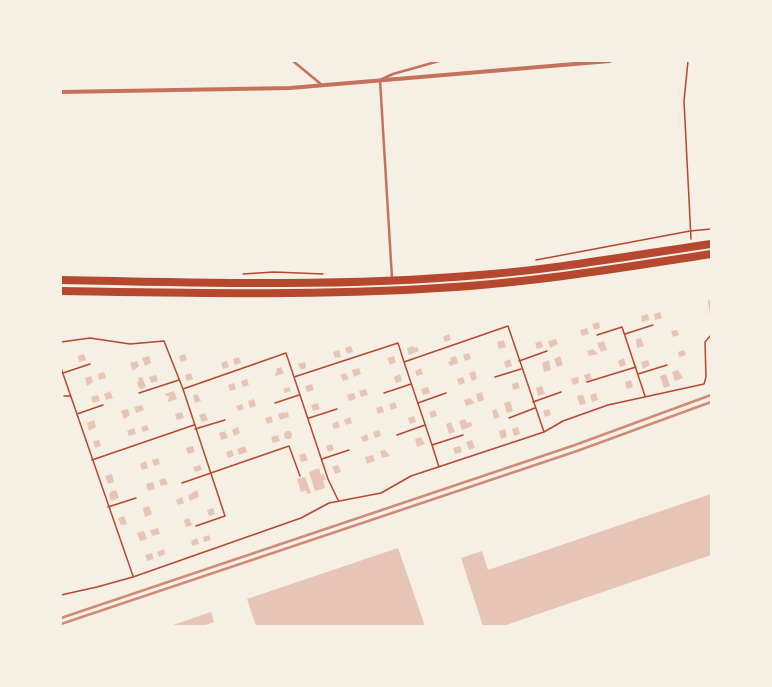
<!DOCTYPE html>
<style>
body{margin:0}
#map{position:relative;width:772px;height:687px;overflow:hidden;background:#f6efe4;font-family:Mulish,sans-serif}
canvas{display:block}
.frame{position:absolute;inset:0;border:62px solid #f6efe4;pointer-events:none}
</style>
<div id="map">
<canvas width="772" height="687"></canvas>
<div class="frame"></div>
</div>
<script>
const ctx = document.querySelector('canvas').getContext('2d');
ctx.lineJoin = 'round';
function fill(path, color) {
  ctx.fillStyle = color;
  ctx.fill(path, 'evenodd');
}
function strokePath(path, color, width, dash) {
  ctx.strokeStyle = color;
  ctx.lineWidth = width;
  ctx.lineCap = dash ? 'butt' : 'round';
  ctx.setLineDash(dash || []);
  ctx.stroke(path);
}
fill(new Path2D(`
 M711 300V316H710L708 301Z
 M660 312 662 318 655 320 654 314Z
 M648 314 649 320 642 322 641 316Z
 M599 322 600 328 594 330 592 324Z
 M587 328 589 334 582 336 580 330Z
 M677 330 679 335 673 337 671 331Z
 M449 334 451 340 445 342 443 337Z
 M641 338 644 346 637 348 636 339Z
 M556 339 558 344 550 348 548 341Z
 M504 340 506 347 499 349 497 342Z
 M541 341 543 347 537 349 535 343Z
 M604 341 607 350 601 352 597 343Z
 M351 346 353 352 347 354 345 348Z
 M414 346V348L417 347 419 351 409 355 407 348Z
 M593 349 598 354 589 356 587 351Z
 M339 350 341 357 335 358 333 352Z
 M684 350 686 355 679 357 678 352Z
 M469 353 471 359 465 361 463 355Z
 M84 354 86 360 79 362 78 356Z
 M185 354 187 360 181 362 179 356Z
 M149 356 151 363 145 366 142 358Z
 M394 356 396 362 390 365 387 358Z
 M456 356 458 363 450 366 448 362 451 361 450 358Z
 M560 356 563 365 557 367 554 359Z
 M239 357 241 363 235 365 233 359Z
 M624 358 626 365 620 367 618 361Z
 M510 359 512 366 506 368 504 362Z
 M549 360 551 370 544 372 542 363Z
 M648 360 650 365 643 369 641 362Z
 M137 361 139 366 133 371 130 363Z
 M227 361 229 367 223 369 221 363Z
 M305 362 306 368 301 370 298 364Z
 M281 367 284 373 276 376 275 373 277 372 276 369Z
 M359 368 361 374 354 377 352 370Z
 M421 368 423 374 417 376 415 371Z
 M678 370 683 378 675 381 672 372Z
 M475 371 477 379 472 381 469 373Z
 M104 372 106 378 99 380 98 374Z
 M191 373 193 379 187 381 185 375Z
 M346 373 349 379 343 381 340 375Z
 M590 373 592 379 586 381 584 375Z
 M400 374 402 381 396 383 394 377Z
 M666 374 670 386 664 388 660 376Z
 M156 375 158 381 151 383 149 377Z
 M91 376 93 382 87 386 85 378Z
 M142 377 146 387 141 389 139 388 137 382 139 381 138 378Z
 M463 377 465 383 459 385 457 379Z
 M578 377 579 383 573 385 571 379Z
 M247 379 249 385 243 387 241 381Z
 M631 380 633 387 627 389 625 382Z
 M518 382 520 388 513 390 512 384Z
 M234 383 236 389 230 391 228 385Z
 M312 384 314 390 307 392 305 386Z
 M542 386 545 394 538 396 536 388Z
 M289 387 291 391 285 393 283 389Z
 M428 387 430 393 423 395 421 389Z
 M366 389 368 395 361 397 359 391Z
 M110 391 113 398 106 400 104 394Z
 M174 391 177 399 168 402 169 396H166L165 394Z
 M482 392 484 400 478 402 476 394Z
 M354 393 356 399 349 401 347 395Z
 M596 393 598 400 592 402 590 395Z
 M197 394 201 401 195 403 193 395Z
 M98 395 100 401 93 403 91 397Z
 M583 395 586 404 580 405 577 396Z
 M470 398 475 403 466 406 464 400Z
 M254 399 256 406 250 408 248 401Z
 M510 401 513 411 507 413 504 403Z
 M395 402 397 408 391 410 389 404Z
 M318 403 320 409 313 411 311 405Z
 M242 404 244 409 238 411 236 406Z
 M142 405 144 410 136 413 134 407Z
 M382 406 384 412 378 414 376 408Z
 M128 409 130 415 124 419 121 411Z
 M496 409 500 417 494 419 492 411Z
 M549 409 551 415 545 417 543 411Z
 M435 410 437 416 431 418 429 412Z
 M182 412 184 418 177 420 175 414Z
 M284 412V413L288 412 289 417 280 420 278 414Z
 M205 413 208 420 202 422 199 415Z
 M271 416 273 422 267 424 265 418Z
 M414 416 416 422 410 424 408 418Z
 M350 417 352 423 346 425 344 420Z
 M465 419 467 423 471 422 472 426 462 430 459 421Z
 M94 420 96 427 89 431 87 423Z
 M338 421 340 427 334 429 332 424Z
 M451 422 455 432 449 434 446 424Z
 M147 425 149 430 143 432 141 427Z
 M238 427 240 433 234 436 232 430Z
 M518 427 520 434 514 436 512 429Z
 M134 428 136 434 129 436 127 431Z
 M505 429 507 437 501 439 499 431Z
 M379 430 381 436 375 438 373 432Z
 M225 431 228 438 221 440 219 433Z
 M284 435a4 4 0 1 1 8 0a4 4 0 1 1-8 0Z
 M367 434 369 440 363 442 361 437Z
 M278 435 280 441 273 443 271 437Z
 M421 437 425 444 417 447 415 439Z
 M99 440 101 446 95 448 93 441Z
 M472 440 475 448 469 450 466 442Z
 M332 444 334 450 328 452 326 446Z
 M193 446 195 452 188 454 186 448Z
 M245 446 247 452 239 455 237 449Z
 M460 446 462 452 455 454 453 448Z
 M232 450 234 456 228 458 226 452Z
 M385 450 390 456 382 458 380 451Z
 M305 453 308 460 301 462 299 455Z
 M373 455 375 461 367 464 365 457Z
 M158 458 160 464 154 466 152 460Z
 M146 461 148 468 142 470 140 464Z
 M200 465 202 470 195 472 193 467Z
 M338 465 341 472 335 474 332 467Z
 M319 468 321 475 324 474 325 480H323L325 488 315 491 309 472Z
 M112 474 114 482 108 484 105 476Z
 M305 477 311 493 307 494 306 490 301 492 297 479Z
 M165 478 168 484 161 486 159 480Z
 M153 482 155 489 148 491 146 484Z
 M116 490 119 498 111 501 109 495 110 492Z
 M197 490 199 497 190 501 188 495Z
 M711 494V555L503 626H483L461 558 482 551 488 570Z
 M182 497 184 503 178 505 176 500Z
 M149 506 152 514 145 517 143 508Z
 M213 508 215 514 209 516 207 510Z
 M124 516 127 524 121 525 118 518Z
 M189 518 192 525 186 527 184 520Z
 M158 528 160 534 152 536 150 530Z
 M144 531 147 539 140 541 137 533Z
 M209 535 211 540 204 542 203 537Z
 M197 538 199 544 192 546 191 541Z
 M398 548 425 626H256L247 599Z
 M164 549 165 554 159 557 157 552Z
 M152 553 154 559 147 561 145 555Z
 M211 612 214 622 203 626H170Z`), '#e6c5b7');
strokePath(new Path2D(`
 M688 61 684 101 691 239
 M536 260 690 231 711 229
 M243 274 274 272 323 274
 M625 334 653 325
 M597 335 622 327 645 396
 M61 342 90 338 130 344 164 341 183 389 286 353 294 377 398 343 404 362 508 326 544 432
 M519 361 547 351
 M404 362 432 445 463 435
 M61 368 133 576
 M63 373 90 364
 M638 374 667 365
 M294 377 328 479 338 500
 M495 377 521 369
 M587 382 636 367
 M183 389 225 516 196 526
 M139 393 179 380
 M384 393 411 384
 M64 396H71
 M533 402 561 392
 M275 403 299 395
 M418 403 446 393
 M77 414 103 405
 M309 418 337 409
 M509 418 535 408
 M195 429 225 420
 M397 435 425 425
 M432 445 439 467
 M322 459 349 450
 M92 460 194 425
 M182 483 289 446 300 476
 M108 507 136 498
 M61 595 97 587 133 577 301 518 329 503 381 493 411 476 544 432 563 421 608 405 704 384 706 377 705 342 711 335`), '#b5482f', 1.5);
strokePath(new Path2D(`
 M293 61 322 85
 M392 278 380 80 393 74 439 61`), '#c5725c', 2.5);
strokePath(new Path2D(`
 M61 92 290 88 610 61`), '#c5725c', 4);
strokePath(new Path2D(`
 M61 280C201 283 341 287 480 275 558 269 634 255 711 244
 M61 291C187 293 312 296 438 288 530 283 620 268 711 254`), '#b5482f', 8);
strokePath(new Path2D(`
 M61 618 575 445 711 395
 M61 624 577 451 711 402`), '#cf8b77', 2.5);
</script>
